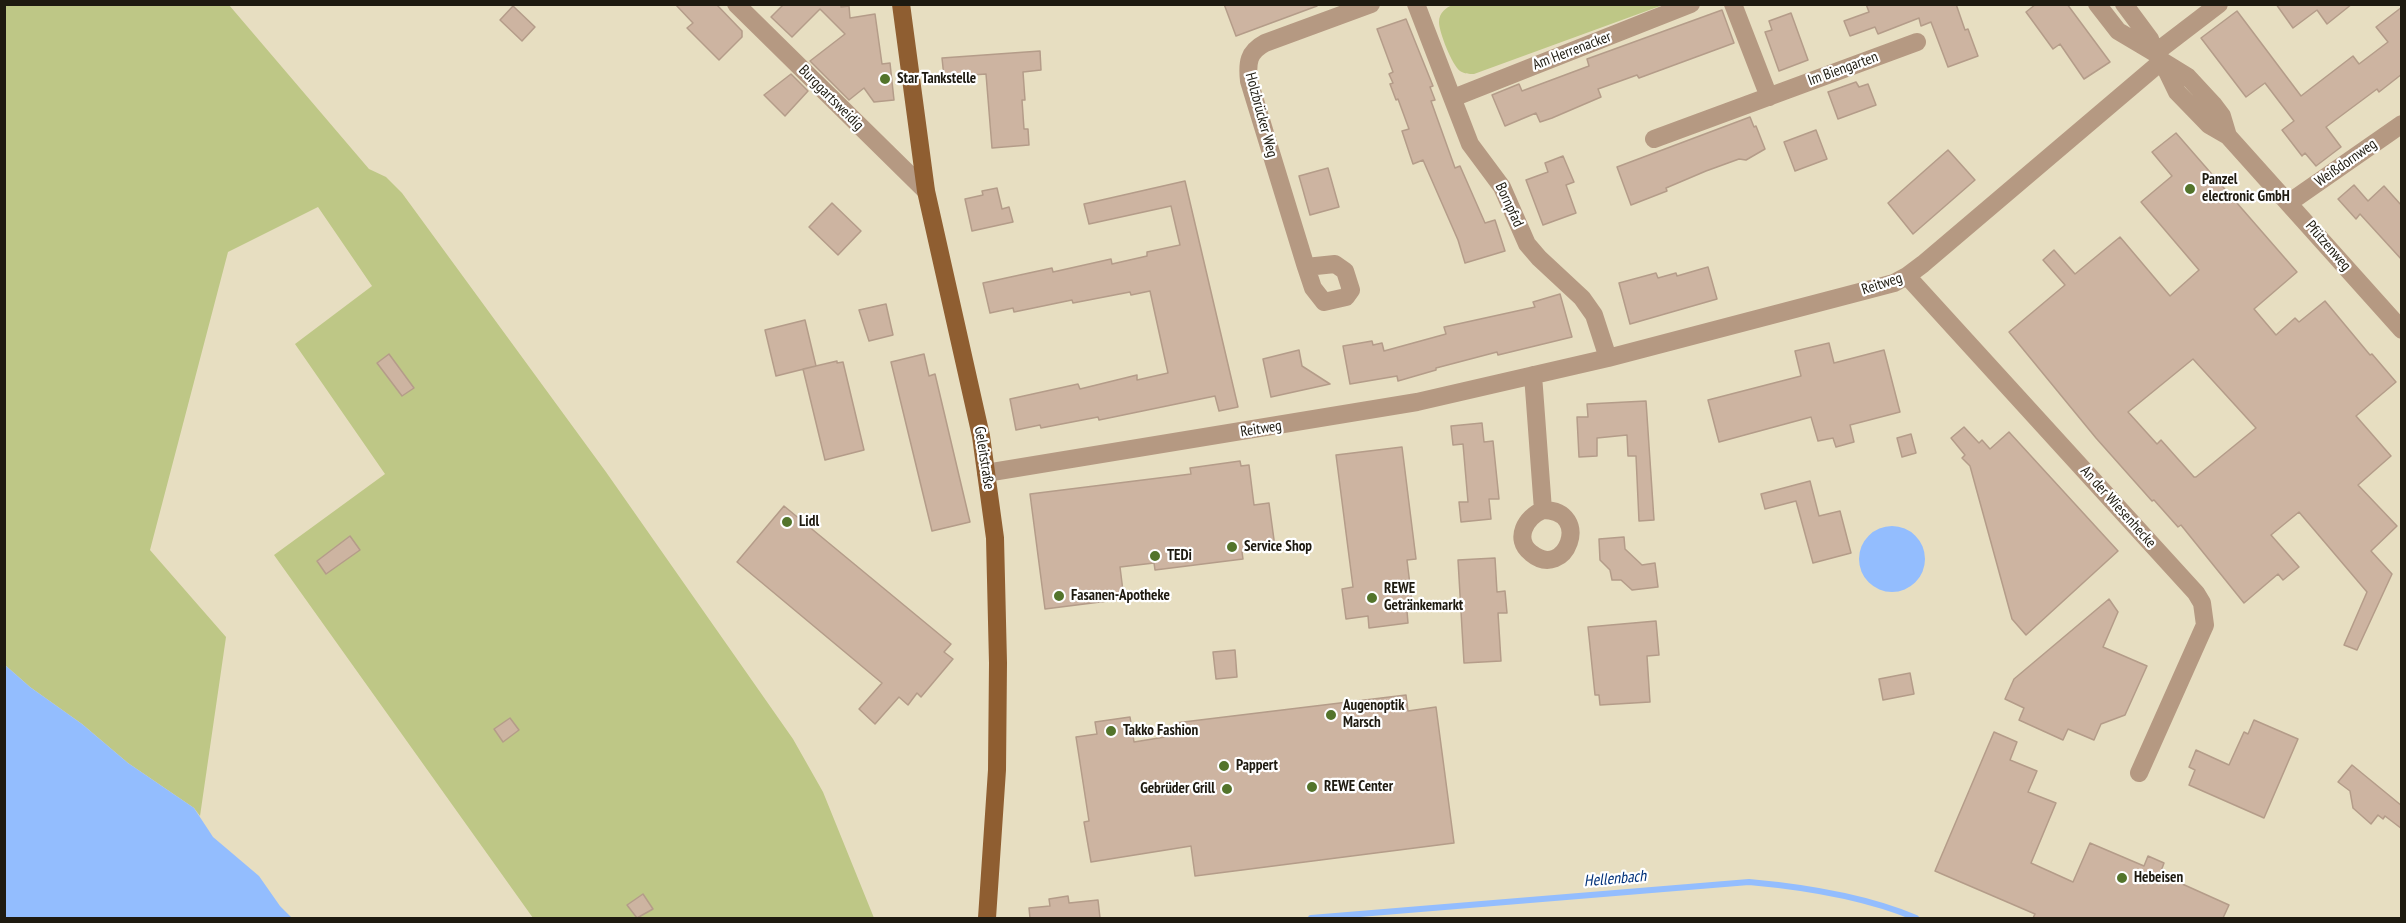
<!DOCTYPE html>
<meta charset="utf-8">
<style>
body{margin:0}
#map{position:relative;width:2406px;height:923px;overflow:hidden;background:#e7dec1;font-family:"PT Sans Narrow",sans-serif}
canvas{display:block}
.frame{position:absolute;inset:0;border:6px solid #1e1a10;pointer-events:none}
</style>
<div id="map">
<canvas width="2406" height="923"></canvas>
<div class="frame"></div>
</div>
<script>
const ctx = document.querySelector('canvas').getContext('2d');
ctx.lineJoin = 'round';
function fill(path, color) {
  ctx.fillStyle = color;
  ctx.fill(path, 'evenodd');
}
function strokePath(path, color, width, dash) {
  ctx.strokeStyle = color;
  ctx.lineWidth = width;
  ctx.lineCap = dash ? 'butt' : 'round';
  ctx.setLineDash(dash || []);
  ctx.stroke(path);
}
function write(font, color, halo, rows, align = 'center') {
  ctx.font = font + ' "PT Sans Narrow",sans-serif';
  ctx.lineWidth = 4.5;
  ctx.setLineDash([]);
  ctx.textBaseline = 'middle';
  ctx.strokeStyle = halo;
  ctx.fillStyle = color;
  for (const [text, x, y, turn = 0] of rows) {
    ctx.save();
    ctx.translate(x, y);
    ctx.rotate((+turn || 0) * Math.PI / 180);
    ctx.textAlign = isNaN(turn) ? turn : align;
    if (halo) ctx.strokeText(text, 0, 0);
    ctx.fillText(text, 0, 0);
    ctx.restore();
  }
}
fill(new Path2D(`
 M4 5H229L369 169 386 177 402 193 606 472 793 739 823 792 874 918H533L274 555 385 474 295 344 372 286 318 207 228 252 150 550 226 637 200 816 194 808 128 763 82 724 30 687 5 665Z
 M1453 5V4L1663 5 1474 74C1469 74 1465 74 1460 71 1452 65 1439 32 1439 22 1439 13 1446 7 1453 5Z`), '#bec786');
fill(new Path2D(`
 M1859 559a33 33 0 1 1 66 0a33 33 0 1 1-66 0Z
 M5 665 30 687 82 724 128 763 194 808 213 837 259 876 280 906 292 918H5Z`), '#93bdfe');
strokePath(new Path2D(`
 M1311 918 1749 882C1805 887 1864 896 1916 918`), '#93bdfe', 6);
const building = new Path2D(`
 M675 4H716L742 31V37L719 60 687 28 693 23Z
 M784 4H841V7L849 6 850 18 875 14 882 64 890 63 894 100 874 102 864 88 849 100 810 61 845 34 820 9 792 37 771 17Z
 M1224 4H1316L1317 6 1236 36Z
 M1866 4H1956L1965 30 1968 29 1978 56 1948 67 1931 22 1921 26 1919 18 1878 34 1875 27 1850 36 1844 21 1869 12Z
 M2036 4H2067L2110 62 2084 79 2060 44 2053 49 2026 12Z
 M2276 4H2352L2327 24 2317 10 2293 28Z
 M513 6 535 27 522 41 500 20Z
 M2402 7V74L2379 92 2377 89 2326 127 2341 147 2316 166 2305 153 2302 156 2282 130 2294 121 2265 83 2246 97 2201 38 2237 11 2301 96 2353 56 2359 64 2388 42 2376 27Z
 M1722 10 1734 43 1639 78 1637 75 1598 89 1601 97 1552 118 1540 122 1536 113 1505 126 1492 95 1519 84 1522 91 1589 66 1587 59Z
 M1791 13 1808 60 1779 71 1765 32 1772 30 1769 21Z
 M1406 19 1433 86 1430 87 1435 100 1431 101 1455 168 1460 166 1485 223 1495 220 1505 251 1465 263 1458 240 1423 160 1413 164 1402 131 1409 129 1398 99 1396 100 1390 84 1393 83 1389 74 1393 72 1377 29Z
 M1040 51 1041 70 1023 72 1025 100H1022L1024 129H1028L1029 145 992 148 986 74 944 77 942 58Z
 M791 74 808 91 785 116 764 95Z
 M1856 82 1859 87 1868 84 1876 105 1838 119 1828 92Z
 M1750 117 1754 127 1756 126 1765 149 1746 160 1739 159 1706 171 1666 188 1667 191 1631 205 1617 167Z
 M1816 130 1827 159 1795 171 1784 142Z
 M2176 133 2297 272 2254 309 2276 335 2295 318 2299 322 2325 301 2370 355 2372 354 2396 382 2356 416 2391 456 2358 485 2397 526 2371 551 2392 574 2357 650 2344 645 2367 592 2299 512 2271 535 2299 567 2283 580 2278 574 2244 603 2181 525 2178 527 2154 500 2152 501 2096 438 2009 332 2065 285 2043 260 2054 250 2075 274 2120 237 2170 296 2199 270 2141 202 2172 176 2152 152ZM2193 359 2256 428 2196 477H2194L2161 440 2157 444 2128 412Z
 M1948 150 1975 180 1913 234 1888 203Z
 M1563 156 1574 182 1566 185 1576 213 1543 225 1526 180 1548 172 1545 163Z
 M1328 168 1339 207 1310 215 1299 176Z
 M1185 181 1238 407 1219 411 1215 396 1099 420 1098 417 1041 428 1040 425 1016 430 1010 399 1078 384 1080 389 1137 375V380L1168 373 1150 291 1131 295 1130 292 1073 303 1072 300 1014 312 1013 308 990 313 983 283 1052 268 1053 272 1111 259 1112 264 1147 256V252L1180 245 1171 206 1089 224 1084 204Z
 M2354 185 2368 201 2384 186 2402 206V260L2360 214 2356 219 2338 199Z
 M997 188 1002 209 1009 207 1013 222 972 231 965 199 983 195 982 191Z
 M832 203 861 231 838 255 809 227Z
 M1708 267 1717 299 1630 324 1619 283 1656 273 1658 278 1676 273 1677 276Z
 M1560 294 1572 337 1498 355 1497 352 1436 368V370L1398 381 1397 376 1350 384 1343 346 1372 341 1373 345 1382 343 1384 351 1446 334 1444 327 1535 307 1533 302Z
 M886 304 893 335 869 341 859 310Z
 M805 320 816 366 776 376 765 330Z
 M1829 343 1834 363 1884 350 1900 412 1850 425 1854 442 1836 447 1833 438 1818 441 1811 417 1719 442 1708 400 1801 376 1795 351Z
 M1299 350 1302 366 1330 384 1271 397 1263 359Z
 M389 354 414 388 402 396 377 363Z
 M924 354 929 376 935 374 970 522 932 531 891 362Z
 M837 361V363L843 362 864 450 825 460 803 369Z
 M1646 401 1654 520 1639 521 1636 456H1628L1627 435 1597 438V456L1579 457 1577 417H1588L1587 404Z
 M1482 423 1484 442 1493 441 1499 499H1489L1491 519 1461 522 1459 502H1468L1463 444 1453 445 1451 426Z
 M1964 427 1979 443 1982 440 1990 449 2009 432 2118 551 2026 635 2012 619 1970 466 1962 458 1965 455 1951 438Z
 M1911 434 1916 453 1902 457 1897 438Z
 M1402 447 1416 559 1407 560 1413 610 1407 611 1408 623 1369 628 1368 616 1346 619 1342 589 1353 587 1336 455Z
 M1240 461 1241 466 1249 465 1254 505 1269 503 1275 547 1242 552 1243 559 1155 570 1154 563 1120 567 1124 599 1045 609 1030 494 1191 474 1190 468Z
 M1810 481 1819 516 1840 511 1851 553 1813 563 1796 501 1765 509 1761 494Z
 M784 506 951 644 944 652 953 659 921 697 917 693 908 705 899 697 875 724 859 709 882 683 737 562Z
 M350 536 360 550 326 574 317 561Z
 M1624 537 1625 549 1642 565 1655 563 1658 587 1632 590 1621 580H1612L1610 570 1600 560 1599 539Z
 M1495 558 1497 592 1505 591 1507 613H1498L1501 661 1464 663 1458 560Z
 M2109 599 2118 612 2103 647 2147 666 2125 715 2101 724 2094 740 2068 729 2063 740 2019 720 2024 708 2005 699 2014 679Z
 M1656 621 1659 655 1647 656 1650 702 1600 705 1599 695H1595L1588 627Z
 M1235 650 1237 677 1216 679 1213 652Z
 M1910 673 1914 694 1883 700 1879 679Z
 M1406 695 1408 711 1436 707 1454 843 1195 876 1191 846 1091 862 1084 822 1089 821 1076 737 1097 734 1095 722 1130 717 1134 742 1177 735 1175 723Z
 M510 718 519 730 503 742 494 729Z
 M2254 720 2298 739 2264 818 2189 785 2195 770 2189 767 2196 750 2229 765 2244 732 2248 734Z
 M1994 732 2017 742 2010 760 2037 771 2028 792 2056 803 2031 863 2073 882 2090 843 2144 866 2148 856 2164 863 2160 874 2229 905 2223 918H2033L2035 914 1935 871Z
 M2352 765 2402 806V829L2385 816 2383 819 2378 815 2371 824 2353 808 2350 791 2338 782Z
 M643 894 653 909 637 918 627 905Z
 M1068 896 1069 903 1098 900 1100 918H1030L1029 908 1050 906 1049 899Z`);
fill(building, '#cdb4a1');
strokePath(building, '#b49c89', 1.5);
strokePath(new Path2D(`
 M736 4 926 191
 M1416 4 1470 144 1502 187 1527 244 1539 258 1582 298 1594 315 1608 358
 M1733 4 1769 97
 M2097 4 2118 31 2155 53 2162 61 2188 77 2213 104 2222 116 2228 136
 M2124 4 2150 39 2155 53
 M2155 53 2219 4
 M2162 61 2177 92 2209 125 2228 136 2402 330
 M1453 98 1691 4
 M1654 139 1917 42
 M2290 202 2402 124
 M1306 267 1335 264 1345 271 1351 290 1346 297 1324 302 1313 288 1306 267 1249 81C1247 63 1248 52 1265 43L1371 4
 M1907 276 2196 593 2202 603 2205 625 2139 773
 M1533 375 1543 510C1526 517 1513 539 1531 553 1566 582 1593 510 1543 510
 M986 473 1417 402 1608 358 1894 283 1907 276 1923 264 2162 61`), '#b59982', 18);
strokePath(new Path2D(`
 M901 4 926 191 981 436 995 538 998 663 997 770 987 918`), '#8f5e31', 18);
for (const [x, y, r, color] of [
 [885,79,6,"#53742b"],
 [2190,189,6,"#53742b"],
 [787,522,6,"#53742b"],
 [1232,547,6,"#53742b"],
 [1155,556,6,"#53742b"],
 [1059,596,6,"#53742b"],
 [1372,598,6,"#53742b"],
 [1331,715,6,"#53742b"],
 [1111,731,6,"#53742b"],
 [1224,766,6,"#53742b"],
 [1312,787,6,"#53742b"],
 [1227,789,6,"#53742b"],
 [2122,878,6,"#53742b"]
]) {
  const dot = new Path2D();
  dot.arc(x, y, r, 0, 2 * Math.PI);
  ctx.fillStyle = color;
  ctx.fill(dot);
  strokePath(dot, '#fff', 2);
}
write('15px', '#1e1a10', '#fff', [
 ["Am Herrenacker",1572,51,-21],
 ["Im Biengarten",1843,69,-20],
 ["Burggartsweidig",831,98,45],
 ["Holzbrücker Weg",1261,115,75],
 ["Weißdornweg",2346,163,-35],
 ["Bornpfad",1509,205,65],
 ["Pfützenweg",2328,246,49],
 ["Reitweg",1882,284,-18],
 ["Reitweg",1261,429,-9],
 ["Geleitstraße",984,458,81],
 ["An der Wiesenhecke",2118,507,48]
]);
write('bold 15px', '#1e1a10', '#fff', [
 ["Star Tankstelle",897,79],
 ["Panzel",2202,180],
 ["electronic GmbH",2202,197],
 ["Lidl",799,522],
 ["Service Shop",1244,547],
 ["TEDi",1167,556],
 ["REWE",1384,589],
 ["Getränkemarkt",1384,606],
 ["Fasanen-Apotheke",1071,596],
 ["Augenoptik",1343,706],
 ["Marsch",1343,723],
 ["Takko Fashion",1123,731],
 ["Pappert",1236,766],
 ["REWE Center",1324,787],
 ["Gebrüder Grill",1215,789,"right"],
 ["Hebeisen",2134,878]
], 'left');
write('italic 16px', '#003179', '#fff', [
 ["Hellenbach",1615,879,-5]
]);
</script>
